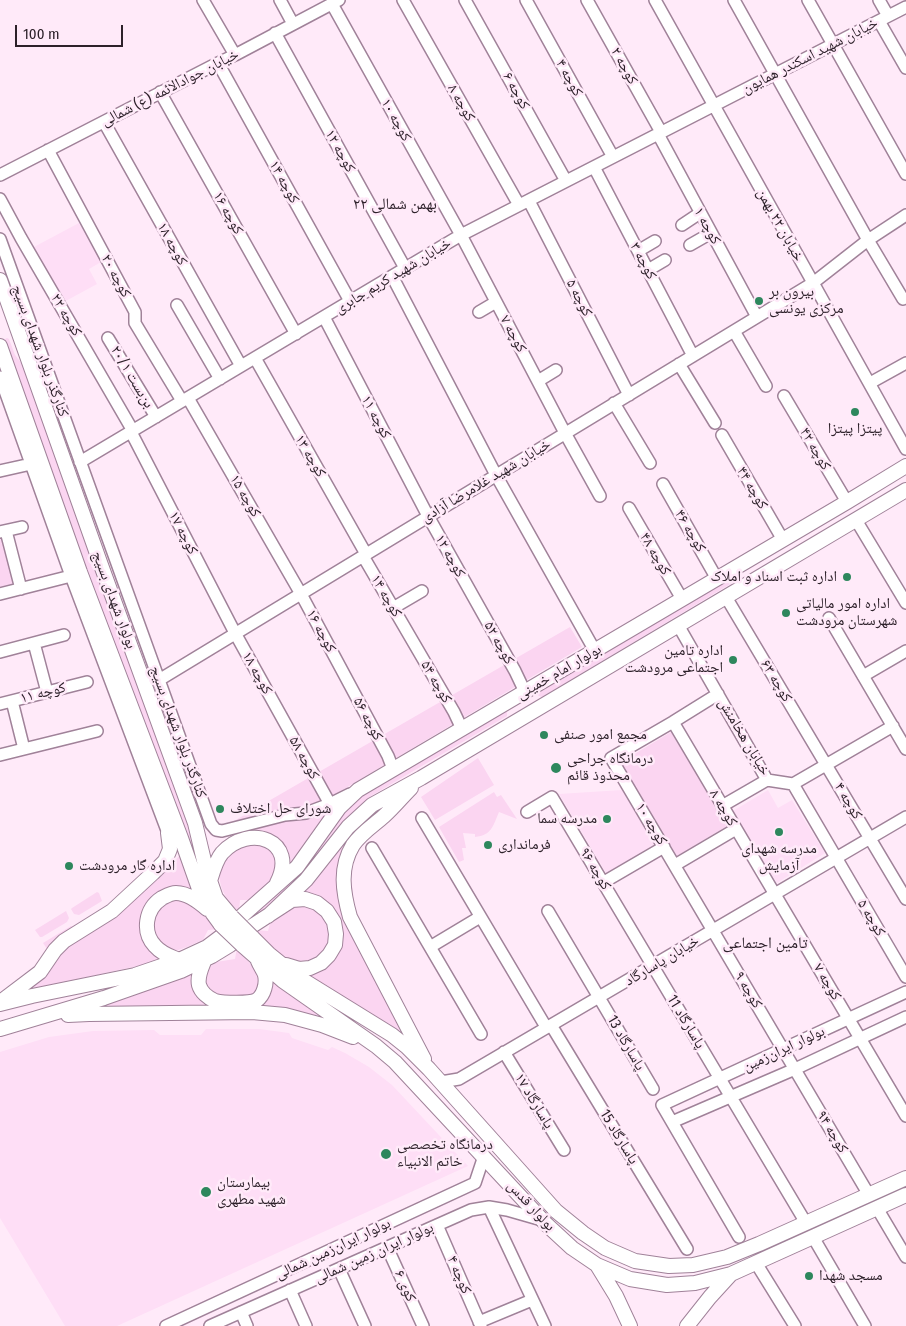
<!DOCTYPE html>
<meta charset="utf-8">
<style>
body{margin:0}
#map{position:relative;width:906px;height:1326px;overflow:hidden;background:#ffeaf9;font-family:"Fira Sans Condensed",sans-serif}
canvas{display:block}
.scale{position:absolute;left:15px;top:25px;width:108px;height:22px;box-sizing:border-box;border:2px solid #2d212a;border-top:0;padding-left:6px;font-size:15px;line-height:18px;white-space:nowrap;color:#2d212a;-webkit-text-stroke:4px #ffeaf9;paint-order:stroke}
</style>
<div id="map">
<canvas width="906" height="1326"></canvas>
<div class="scale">100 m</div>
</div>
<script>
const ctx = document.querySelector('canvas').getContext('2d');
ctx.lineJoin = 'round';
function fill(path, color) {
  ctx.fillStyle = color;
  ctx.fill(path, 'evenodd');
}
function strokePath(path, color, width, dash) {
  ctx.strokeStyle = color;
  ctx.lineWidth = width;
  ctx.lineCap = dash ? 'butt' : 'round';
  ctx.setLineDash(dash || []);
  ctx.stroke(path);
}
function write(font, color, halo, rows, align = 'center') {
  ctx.font = font + ' "Fira Sans Condensed","Noto Naskh Arabic",sans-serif';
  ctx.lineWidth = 5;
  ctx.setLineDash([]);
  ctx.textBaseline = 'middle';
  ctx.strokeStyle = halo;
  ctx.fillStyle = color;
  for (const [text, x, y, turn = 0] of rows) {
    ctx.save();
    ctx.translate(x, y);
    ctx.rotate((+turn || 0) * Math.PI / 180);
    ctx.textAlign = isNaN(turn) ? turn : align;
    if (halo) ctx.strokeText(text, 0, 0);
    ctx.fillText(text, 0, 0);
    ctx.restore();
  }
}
fill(new Path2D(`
 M79 223 101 262 89 269 97 284 62 303 32 248Z
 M622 790 655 844 606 873 559 794Z
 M768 790 778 808 792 800 825 853 777 883 733 811Z
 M206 1029H259L289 1033 292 1038 328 1050 332 1047 345 1053 369 1067 392 1085 468 1166 117 1326H65L0 1218V1052L49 1037 93 1031 154 1030 160 1035H201Z`), '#fedef6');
fill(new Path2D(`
 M7 338 9 339 15 355 27 370 178 784 199 863 143 722 93 588 6 345 5 339Z
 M0 538H2L18 588 0 593Z
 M730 577 732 579V583L542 697 539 696 537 694 538 690Z
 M570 627 582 647 309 810 227 825Z
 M505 711 507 712V716L371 796 346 821 306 870 304 868 340 817 368 790Z
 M671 732 727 826 677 856 621 762Z
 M478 758 494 785 435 820 421 797Z
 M395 792 384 808 351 839 342 909 371 974 407 1035 302 974 331 962 337 918 294 894 348 830Z
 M494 792 497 797 501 795 517 819 499 812C493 826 492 835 475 837V834L463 833 466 848H462L464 860 459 862 439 827Z
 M332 808 298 854 286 869 266 834 249 828C260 826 271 823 281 821 299 819 315 817 332 808Z
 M254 843C258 844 263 844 266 846 277 853 279 867 273 877 268 886 258 893 251 900H240L239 912C235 908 230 903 226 897 210 869 226 850 254 843Z
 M181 854 199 897 183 889 145 913 165 960 23 991 58 953 167 869Z
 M303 871 306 872 248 924 245 920Z
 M97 892 99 893 102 901 79 915 74 914 71 909 72 908Z
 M181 899 205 914 221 929 208 930 203 940C195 943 180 951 172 951 167 950 163 945 160 941 147 925 152 917 163 902Z
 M306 904 318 910 330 927C329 944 330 955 310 961 308 962 305 963 303 963 286 965 265 941 254 930L268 931 271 920 294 905Z
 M66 911 69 918 67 922 42 937H40L35 930Z
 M71 926 75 927 49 952 43 943Z
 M237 948 258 973 259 987 255 994 248 997H221L212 994 205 983 206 970 216 962 235 959Z
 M194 972 214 1007 81 1009 125 999Z
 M270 979 342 1027 250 1007Z`), '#fbd5f1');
const minor = new Path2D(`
 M203 0 235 55
 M280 0 293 24
 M403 0 519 205
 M465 0 566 181
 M526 0 613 157
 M587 0 661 132
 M655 0 906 449
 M734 0 868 240 903 299
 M808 0 906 174
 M879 0 888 16
 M332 4 461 235 565 433 600 496
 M879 21 906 68
 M275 33 405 268
 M218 63 350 301
 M160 92 296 334
 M104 122 241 366
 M658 134 757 317
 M48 150 135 312V323L182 401
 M594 167 693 356
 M0 175 218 63 235 55 339 0
 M0 199 21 238 133 431
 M529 201 629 395
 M682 225 700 213
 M0 239 211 824 216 830 222 831 285 815 306 813 330 804 350 794
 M690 245 711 233
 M638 251 655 241
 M648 270 665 260
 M392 276 496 475 595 651
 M177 305 220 379
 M479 312 496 302
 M324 317 428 516 515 671 525 692
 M734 331 766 386
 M108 338 156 417
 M255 358 366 554
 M679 364 715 423
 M0 377 71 576 168 833
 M538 381 556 370
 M870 383 906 363
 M784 396 847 502
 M188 398 301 594 388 756 393 769
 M614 403 650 463
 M131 432 235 633 330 804
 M722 435 783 540
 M80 462 461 235 906 7
 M0 471 31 464
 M663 484 717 579
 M629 508 682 599
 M856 520 906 603
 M6 531 21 589
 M0 532 22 527
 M363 556 454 712 462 729
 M0 594 71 576
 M726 597 906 899
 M393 608 422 591
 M829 618 906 749
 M678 625 767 780 793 784 906 977
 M34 643 47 692
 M0 652 64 635
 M863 676 906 651
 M159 680 813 283 868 240 906 215
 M718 694 673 722 611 758 869 1195
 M12 701 24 749
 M0 704 87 682
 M673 722 906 1116
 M0 755 97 731
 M793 784 893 726
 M722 806 767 780
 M527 812 552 797 806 1223
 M422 818 546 1027
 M372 848 481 1034
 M675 865 736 829
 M604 882 664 847
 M548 911 653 1089
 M430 947 480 917
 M551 1025 687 1249
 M504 1052 564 1150
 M441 1082 459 1079 906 817
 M672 1122 795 1069 906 1017
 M489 1207 545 1326
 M877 1208 906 1257
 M437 1225 481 1326
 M739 1237 662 1105 906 992
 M813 1237 865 1326
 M387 1247 423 1326
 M756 1263 795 1326
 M339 1269 365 1326
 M290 1290 306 1326
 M241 1312 247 1326
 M479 1322 532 1300
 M166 1326 475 1183 484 1156
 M210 1326 471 1210 489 1207 507 1210 542 1220`);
const major = new Path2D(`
 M0 280 101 565 195 823 206 869 216 898 232 917
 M0 346 80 572 181 838 199 889 213 914 221 925
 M411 788C402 797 394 807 384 816 374 825 361 833 353 845 339 868 343 892 350 917L424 1059
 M210 881C213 871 216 860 222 853 249 823 299 840 277 883
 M268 916 306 880 348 827 372 805 421 778 906 490
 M252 937 269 954 295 975 392 1035 407 1047 429 1069 556 1211 583 1233 605 1248 635 1261 669 1266 693 1265 727 1257 759 1244 906 1178
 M242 945 283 981 376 1046 395 1062 546 1224 572 1248 597 1265 630 1279 667 1285 695 1283 731 1274 906 1195
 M205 959C202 967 197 976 199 985 201 992 208 998 215 1001 223 1003 250 1004 257 1000 264 995 267 983 265 975 264 971 260 966 258 961
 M179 960C170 956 162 954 155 946 142 932 145 909 162 898 166 896 171 893 176 893 188 893 199 902 207 909
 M3 1000 40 972 55 950 64 941 112 911 153 873 165 861 170 849 168 833
 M0 1004 32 996 135 975 179 960 207 947 223 935 244 914 297 867 339 808 358 790 847 502 906 466
 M68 1015 89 1014 252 1012 285 1015 322 1025 353 1037
 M0 1029 104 998 181 971 212 956 230 945 252 926 292 900 305 899 317 903 327 911 334 922 336 934 335 945 329 955 321 963 310 968 299 969 286 965
 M597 1265 616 1296 630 1326
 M687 1326 710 1297 731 1274`);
strokePath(minor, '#a08299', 14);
strokePath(major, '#a08299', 16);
strokePath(minor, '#fff', 11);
strokePath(major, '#fff', 14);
const majorBridge = new Path2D(`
 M232 917 252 937
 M221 925 242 945`);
strokePath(majorBridge, '#a08299', 16, []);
strokePath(majorBridge, '#fff', 14);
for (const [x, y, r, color] of [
 [759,301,5,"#2e875d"],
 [855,412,5,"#2e875d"],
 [847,577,5,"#2e875d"],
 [786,613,5,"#2e875d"],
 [733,660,5,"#2e875d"],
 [544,735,5,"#2e875d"],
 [556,768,6,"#2e875d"],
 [220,809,5,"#2e875d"],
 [607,819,5,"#2e875d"],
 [779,832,5,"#2e875d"],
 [488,845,5,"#2e875d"],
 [69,866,5,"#2e875d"],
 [386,1154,6,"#2e875d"],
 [206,1192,6,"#2e875d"],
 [809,1276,5,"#2e875d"]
]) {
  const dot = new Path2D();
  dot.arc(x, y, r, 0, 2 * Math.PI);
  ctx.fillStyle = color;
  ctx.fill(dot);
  strokePath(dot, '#ffeaf9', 2);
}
write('15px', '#2d212a', '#ffeaf9', [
 ["خیابان شهید اسکندر همایون",810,56,-27],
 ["کوچه ۲",624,66,61],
 ["کوچه ۴",569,78,61],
 ["خیابان جوادالائمه (ع) شمالی",170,88,-27],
 ["کوچه ۶",516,91,61],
 ["کوچه ۸",461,103,60],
 ["کوچه ۱۰",396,120,61],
 ["کوچه ۱۲",340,151,61],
 ["کوچه ۱۴",284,182,61],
 ["کوچه ۱۶",228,213,61],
 ["خیابان ۲۲ بهمن",780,225,61],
 ["کوچه ۱",707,226,61],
 ["کوچه ۱۸",172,244,61],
 ["کوچه ۳",643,261,62],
 ["کوچه ۲۰",116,276,62],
 ["خیابان شهید کریم جابری",393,276,-31],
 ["کوچه ۵",579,298,63],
 ["کوچه ۲۲",66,315,60],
 ["کوچه ۷",513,334,62],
 ["کنارگذر بلوار شهدای بسیج",40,351,70],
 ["بن‌بست ۲۰/۱",132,377,59],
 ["کوچه ۱۱",376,417,62],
 ["کوچه ۴۲",815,449,60],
 ["کوچه ۱۳",310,456,60],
 ["خیابان شهید غلامرضا آزادی",486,481,-31],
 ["کوچه ۴۴",752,488,60],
 ["کوچه ۱۵",245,496,60],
 ["کوچه ۴۶",690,531,60],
 ["کوچه ۱۷",183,533,63],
 ["کوچه ۴۸",655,554,60],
 ["کوچه ۱۲",450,556,61],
 ["کوچه ۱۴",386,596,60],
 ["بولوار شهدای بسیج",114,600,70],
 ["کوچه ۱۶",321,631,62],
 ["کوچه ۵۲",499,643,61],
 ["بولوار امام خمینی",559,672,-30],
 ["کوچه ۱۸",257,673,61],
 ["کوچه ۶۳",776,681,59],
 ["کوچه ۵۴",436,682,60],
 ["کوچه ۱۱",43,693,-14],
 ["کوچه ۵۶",368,719,62],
 ["کنارگذر بلوار شهدای بسیج",178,732,70],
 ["خیابان هخامنش",744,737,59],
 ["کوچه ۵۸",304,758,61],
 ["کوچه ۴",848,801,59],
 ["کوچه ۸",723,808,59],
 ["کوچه ۱۰",651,824,59],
 ["کوچه ۹۶",595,869,59],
 ["کوچه ۵",871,918,59],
 ["خیابان پاسارگاد",662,961,-31],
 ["کوچه ۷",827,982,59],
 ["کوچه ۹",748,990,59],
 ["پاسارگاد 11",686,1022,59],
 ["پاسارگاد 13",626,1043,60],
 ["بولوار ایران‌زمین",784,1049,-25],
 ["پاسارگاد ۱۷",534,1101,59],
 ["کوچه ۹۴",832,1132,59],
 ["پاسارگاد 15",619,1137,59],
 ["بولوار قدس",531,1206,47],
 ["بولوار ایران‌زمین شمالی",333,1249,-25],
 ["بولوار ایران زمین شمالی",374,1253,-24],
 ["کوچه ۴",459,1275,67],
 ["کوی ۶",405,1286,66]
]);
write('15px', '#2d212a', '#ffeaf9', [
 ["بیرون بر",769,292],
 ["مرکزی یونسی",769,309],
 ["پیتزا پیتزا",855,429,"center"],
 ["اداره ثبت اسناد و املاک",837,577,"right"],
 ["اداره امور مالیاتی",796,604],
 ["شهرستان مرودشت",796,621],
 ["اداره تامین",723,651,"right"],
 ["اجتماعی مرودشت",723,668,"right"],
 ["مجمع امور صنفی",554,735],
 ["درمانگاه جراحی",567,759],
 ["محذوذ قائم",567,776],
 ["شورای حل اختلاف",230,809],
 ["مدرسه سما",597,819,"right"],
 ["فرمانداری",498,845],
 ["مدرسه شهدای",779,849,"center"],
 ["آزمایش",779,866,"center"],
 ["اداره گار مرودشت",79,866],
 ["درمانگاه تخصصی",397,1145],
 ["خاتم الانبیاء",397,1162],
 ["بیمارستان",217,1183],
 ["شهید مطهری",217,1200],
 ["مسجد شهدا",819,1276]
], 'left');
write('16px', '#2d212a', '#ffeaf9', [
 ["۲۲ بهمن شمالی",395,205],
 ["تامین اجتماعی",765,944]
]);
</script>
